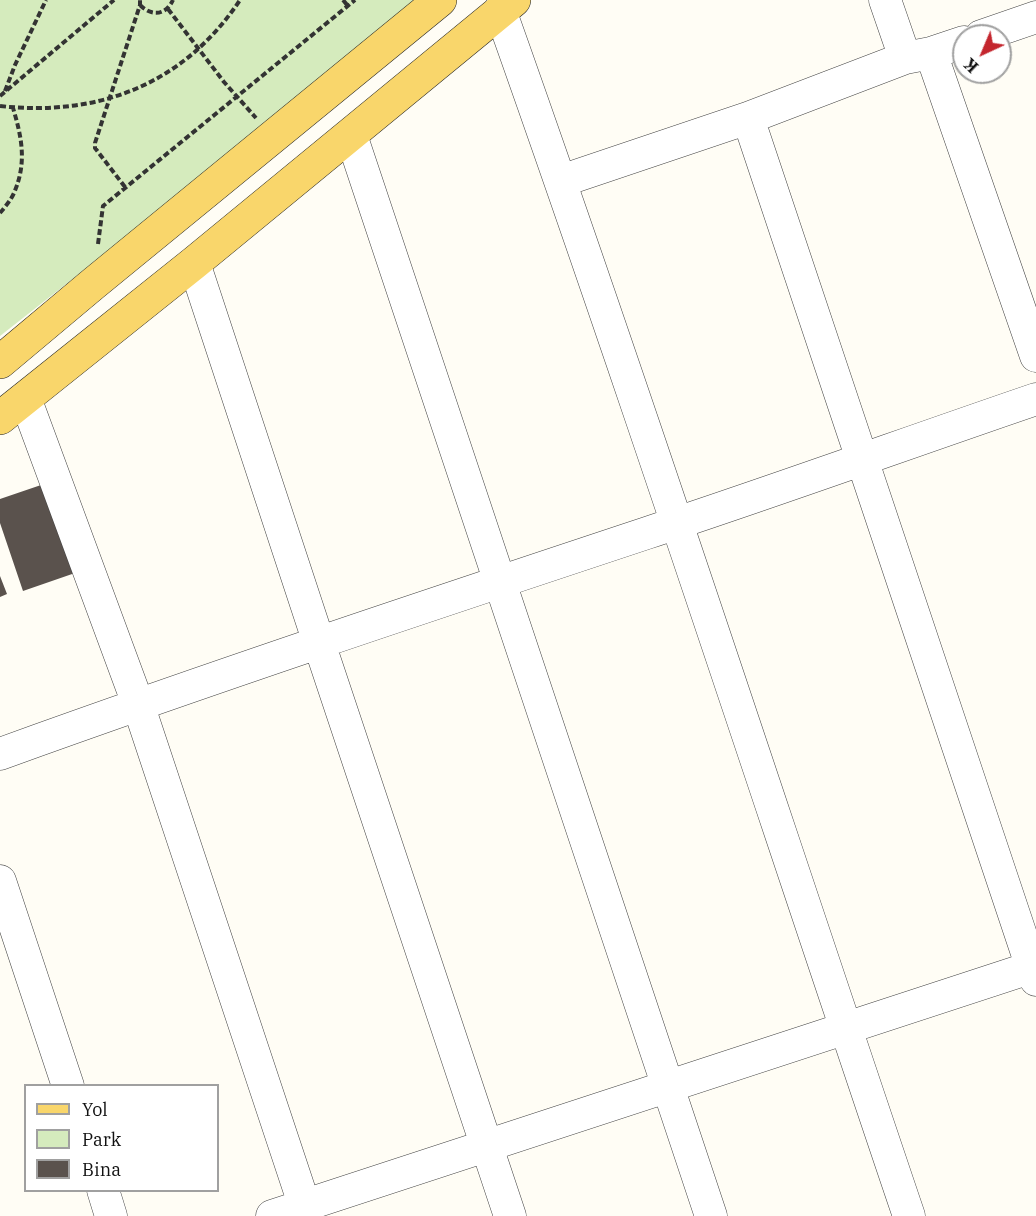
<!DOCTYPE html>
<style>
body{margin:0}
#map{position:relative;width:1036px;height:1216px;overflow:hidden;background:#fffdf5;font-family:"IBM Plex Serif",serif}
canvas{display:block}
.legend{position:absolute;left:24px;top:1084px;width:195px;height:108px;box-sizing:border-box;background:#fff;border:2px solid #a0a0a0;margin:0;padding:8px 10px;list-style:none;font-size:18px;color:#111}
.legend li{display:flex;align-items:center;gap:12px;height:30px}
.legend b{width:30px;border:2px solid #a0a0a0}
.north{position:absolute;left:952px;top:24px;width:60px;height:60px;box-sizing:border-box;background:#fff;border:2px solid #a0a0a0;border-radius:50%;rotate:224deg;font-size:16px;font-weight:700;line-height:24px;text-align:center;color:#111}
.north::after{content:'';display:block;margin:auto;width:21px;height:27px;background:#c4262e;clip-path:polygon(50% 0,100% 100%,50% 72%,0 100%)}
</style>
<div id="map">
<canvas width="1036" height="1216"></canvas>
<ul class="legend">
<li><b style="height:8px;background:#f9d66b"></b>Yol</li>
<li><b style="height:16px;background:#d5ebbd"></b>Park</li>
<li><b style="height:16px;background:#5a524d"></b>Bina</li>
</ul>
<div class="north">K</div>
</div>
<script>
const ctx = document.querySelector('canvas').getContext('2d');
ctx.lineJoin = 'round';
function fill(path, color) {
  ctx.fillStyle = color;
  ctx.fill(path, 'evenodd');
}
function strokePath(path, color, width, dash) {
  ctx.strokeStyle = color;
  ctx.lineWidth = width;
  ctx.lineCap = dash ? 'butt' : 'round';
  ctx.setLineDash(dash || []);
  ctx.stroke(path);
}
fill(new Path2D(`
 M0 0H428L0 336Z`), '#d5ebbd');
fill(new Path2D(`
 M44 484 75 573 23 591 0 523V499Z
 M0 576 7 594 0 597Z`), '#5a524d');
const minor = new Path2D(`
 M885 0 905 58
 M500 10C642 410 773 814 909 1216
 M981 36 1036 17
 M931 53 1036 356
 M748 118 1036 980
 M351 135 711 1216
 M561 181 748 118 905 58 931 53 964 42
 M194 263 319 643 510 1216
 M25 398 138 704 308 1216
 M0 754C224 673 451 598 677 523 797 483 916 440 1036 399
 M0 881 68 1086
 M103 1190 111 1216
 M272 1216 1036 966`);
const major = new Path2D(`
 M0 362 93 284 440 0
 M0 418 194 263 514 0`);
strokePath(minor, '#444', 33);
strokePath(major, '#222', 34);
strokePath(new Path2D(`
 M343 0 348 6
 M140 5C152 17 166 15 173 0
 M168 9 224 82 256 118
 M5 91 15 65 46 0
 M0 96 114 0
 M0 106C99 117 184 84 240 0
 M125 187 95 148V143L140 5V0
 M0 213C5 207 11 200 14 193 27 163 22 138 13 108
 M98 244 103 206 355 0`), '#333', 4, [6, 3]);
strokePath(minor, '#fff', 32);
strokePath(major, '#f9d66b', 33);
</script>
